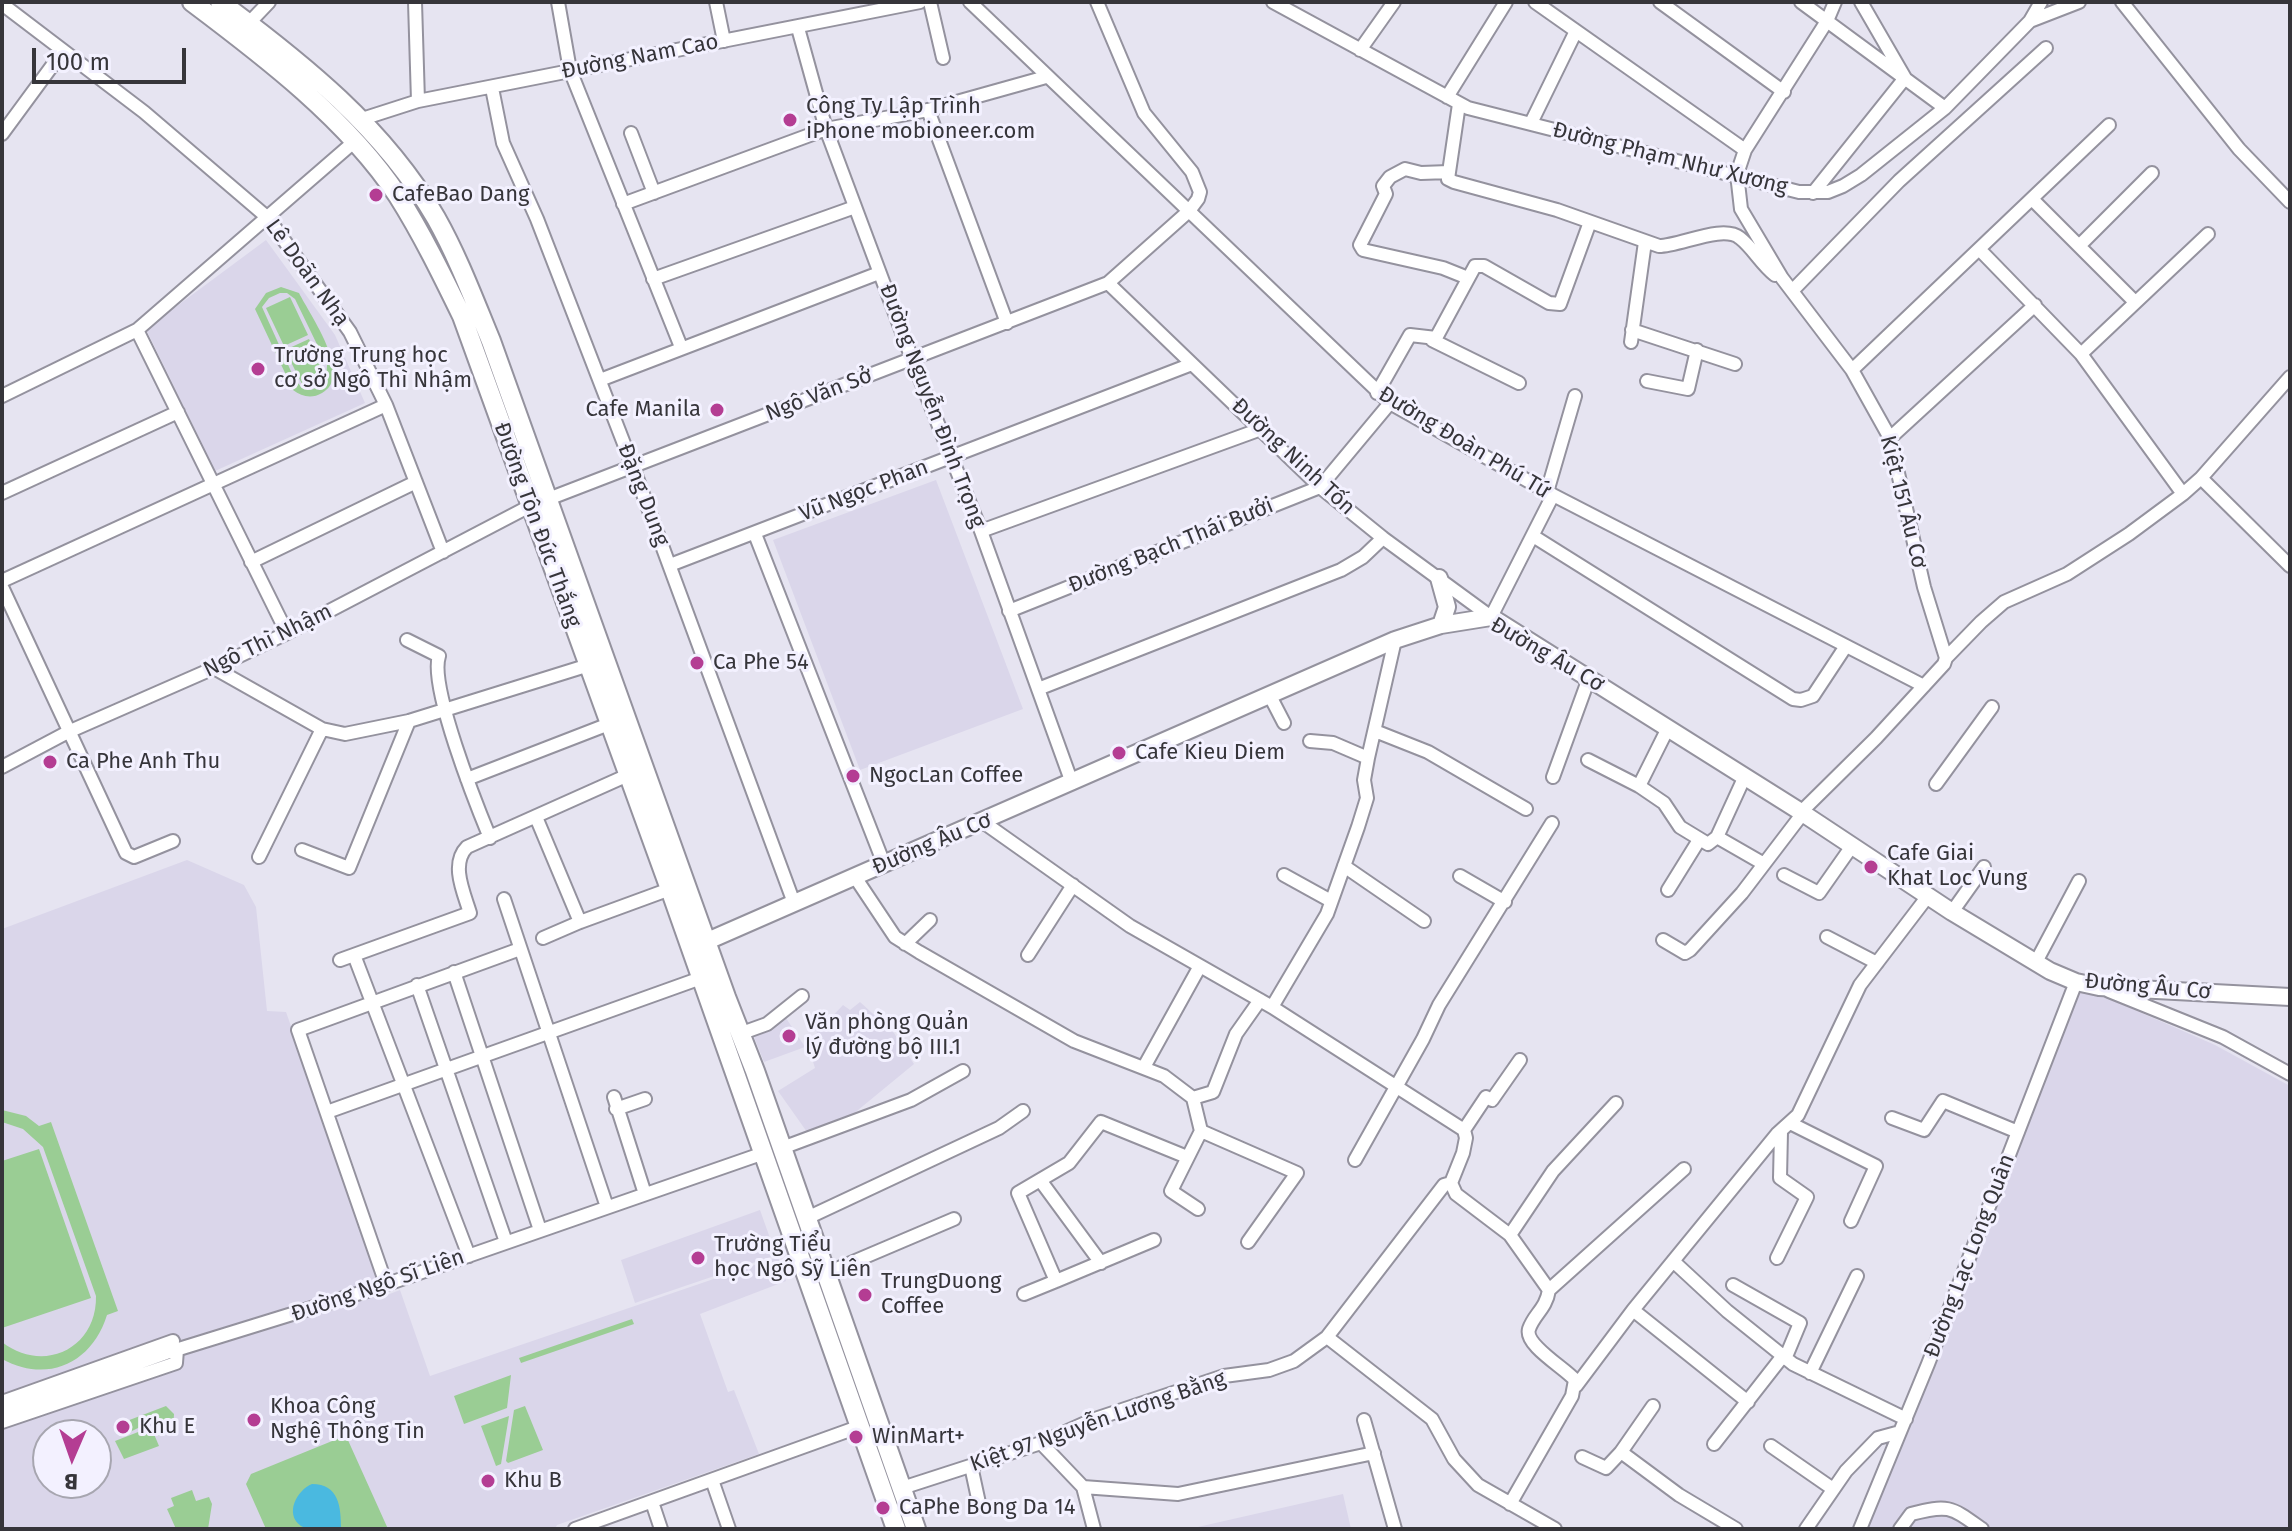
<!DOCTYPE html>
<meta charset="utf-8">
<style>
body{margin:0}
#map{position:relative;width:2292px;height:1531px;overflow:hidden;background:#e6e4f1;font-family:"Fira Sans",sans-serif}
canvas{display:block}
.frame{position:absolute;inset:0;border:4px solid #36353a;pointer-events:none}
.north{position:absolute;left:32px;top:1419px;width:80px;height:80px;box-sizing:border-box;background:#f3f1ff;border:2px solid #a7a6b0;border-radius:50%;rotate:182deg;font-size:22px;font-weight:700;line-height:32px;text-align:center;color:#36353a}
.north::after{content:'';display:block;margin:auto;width:28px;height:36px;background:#b43d93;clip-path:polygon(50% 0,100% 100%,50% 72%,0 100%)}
.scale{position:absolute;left:32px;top:48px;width:154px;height:36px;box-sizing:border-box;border:4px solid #36353a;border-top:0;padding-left:10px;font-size:24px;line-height:28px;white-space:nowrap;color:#36353a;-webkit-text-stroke:6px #f3f1ff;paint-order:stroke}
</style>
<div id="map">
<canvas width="2292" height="1531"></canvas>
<div class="frame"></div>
<div class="north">B</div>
<div class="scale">100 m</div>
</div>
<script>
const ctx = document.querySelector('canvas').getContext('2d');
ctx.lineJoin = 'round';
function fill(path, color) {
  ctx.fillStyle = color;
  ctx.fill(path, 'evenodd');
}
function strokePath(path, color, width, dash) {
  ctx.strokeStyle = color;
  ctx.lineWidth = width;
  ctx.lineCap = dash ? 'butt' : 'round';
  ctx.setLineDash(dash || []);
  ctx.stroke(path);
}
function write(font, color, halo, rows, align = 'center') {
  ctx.font = font + ' "Fira Sans",sans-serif';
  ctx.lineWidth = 6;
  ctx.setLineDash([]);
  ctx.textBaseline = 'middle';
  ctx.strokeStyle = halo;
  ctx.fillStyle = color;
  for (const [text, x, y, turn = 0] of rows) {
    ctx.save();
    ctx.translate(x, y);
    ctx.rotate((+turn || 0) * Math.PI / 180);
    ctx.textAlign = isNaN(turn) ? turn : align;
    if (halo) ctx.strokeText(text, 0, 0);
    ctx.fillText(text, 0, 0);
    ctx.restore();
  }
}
fill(new Path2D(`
 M266 240 335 335 365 403 215 471 146 329Z
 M936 480 1023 709 860 770 773 540Z
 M187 860 244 885 256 907 267 1011 286 1012 384 1290 387 1295 400 1290 430 1376 778 1257 786 1281 700 1314 728 1392 734 1390 759 1454 557 1525 555 1529H2V929ZM48 1435H96V1483H48Z
 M2080 986 2215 1045 2290 1086V1529H1858Z
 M860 1002 894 1033 914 1064 852 1115 807 1132 778 1091 815 1068 807 1043 843 1005 850 1010Z
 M786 1018 805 1047 764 1062 752 1032Z
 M760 1210 776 1255 635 1303 621 1260Z
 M1343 1494 1351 1529H1189Z`), '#dad6ea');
fill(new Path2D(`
 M281 287 299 293C310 315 354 376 322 393 312 399 302 397 293 390L255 309 266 293ZM280 293H287L295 299 327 365 326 383 311 390 302 388 294 378 262 307 269 298Z
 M290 297 308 335 284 346 266 308Z
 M309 339 326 376 303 386 285 350Z
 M2 1110 26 1116 39 1126 51 1122 118 1311 107 1315C92 1363 48 1384 2 1359V1342C43 1374 97 1349 96 1296L43 1147 23 1129 2 1122Z
 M39 1149 91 1298 2 1328V1161Z
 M632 1319 634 1324 521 1363 519 1358Z
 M511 1375 507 1408 464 1424 454 1396Z
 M166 1406 174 1414 173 1430 159 1436 152 1421 124 1435 119 1424Z
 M525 1406 543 1450 508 1463 506 1461 514 1410Z
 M509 1416 501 1464 496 1466 481 1426Z
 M151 1427 159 1446 124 1459 115 1441Z
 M342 1437 347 1438 388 1529H266L246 1484 251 1474Z
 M192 1490 196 1501 209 1497 212 1504 208 1529H176L167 1509 174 1506 171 1498Z`), '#9acd94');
fill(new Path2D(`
 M312 1484C339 1484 341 1507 341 1529 330 1529 311 1531 301 1526 284 1514 297 1490 312 1484Z`), '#4ab9e0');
const minor = new Path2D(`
 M415 2 418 101
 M558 2 570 70 681 347
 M716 2 724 41
 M930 2 943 58
 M970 2 1390 403 1553 495 1924 686
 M1273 2 1468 108 1799 192H1828L1843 186 1861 175 1945 108 2030 21 2041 2
 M1535 2 1745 150
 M1660 2 1784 92
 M1801 2 1945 108
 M2122 2 2239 149 2290 202
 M2 4 144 112 268 218 350 332 386 405 443 552
 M2030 21 2079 2
 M249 23 269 2
 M798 28 826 129 912 359 981 531 1072 783
 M1360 50 1394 2
 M492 88 503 143 537 219 633 467 794 903
 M1447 97 1506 2
 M1459 104 1448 179 1454 182 1557 210 1659 246C1680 246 1723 224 1740 238 1753 248 1761 264 1775 275
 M928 110 1007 323
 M362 119 418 101 920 2
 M1531 123 1576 31
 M631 133 654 193
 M2 134 63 51
 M1449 172 1421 173 1405 169 1390 177 1383 186 1386 194 1360 245 1363 250 1443 268 1468 278
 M1813 193 1905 78 1861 2
 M2033 200 2135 302
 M623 204 826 129 928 110 1046 77
 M2079 246 2152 173
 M1980 250 2081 354 2183 494
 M653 279 855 207
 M1108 283 1320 487 1383 538 1491 617 1553 495
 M1793 290 1899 181 2046 48
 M137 330 287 633
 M1632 330 1735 364
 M1432 340 1519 383
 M1631 342 1645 242
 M2081 354 2208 234
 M1852 370 2109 125
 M600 380 879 273
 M1647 381 1688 389 1697 350
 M1377 393 1410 335 1436 338 1475 266H1484L1549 303 1560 304 1590 222
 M2 396 137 330 355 141
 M1890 438 2035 305
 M2201 478 2290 566
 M1547 492 1575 396
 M2 493 178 412
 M981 531 1261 429
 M755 534 884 864
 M1533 536 1793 699 1801 700 1813 696 1846 646
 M251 562 416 482
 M670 565 1192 364
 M2 581 386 405
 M2 587 126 853 134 857 173 841
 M1009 611 1320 487 1390 403
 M407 640 439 656C429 686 476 804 490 838
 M1946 658 1981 622 2004 602 2067 574 2129 534 2183 494 2201 478 2290 377
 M214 668 322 729 345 734 409 721 589 665
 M1038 689 1341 570 1363 557 1383 538
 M1270 696 1284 723
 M1668 728 1639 786 1664 803 1680 827 1708 844 1717 837 1745 776
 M1375 731 1428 752 1526 809
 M1310 741 1333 743 1368 758
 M1588 760 1639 786
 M2 767 68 732 214 668 287 633 530 506 1108 283 1189 211 1198 199 1200 192 1192 172 1144 113 1097 2
 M1553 777 1589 678
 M467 779 609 724
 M1936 784 1992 707
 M1801 812 1876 738 1944 664 1946 658 1924 587 1890 438 1852 370 1782 278 1741 209 1737 174 1745 150 1827 21 1835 2
 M536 817 580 922
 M983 822 1130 926 1272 1007 1464 1130 1466 1138 1463 1153 1451 1183 1456 1194 1510 1235 1549 1290C1546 1309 1534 1314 1529 1329 1524 1345 1565 1368 1575 1380L1572 1396 1510 1504
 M1717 837 1764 864
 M302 850 349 868 409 721
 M259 857 322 729
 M1344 866 1424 921
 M1284 875 1331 901
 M1784 875 1819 893 1852 846
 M1460 876 1505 902
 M855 877 895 937 919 952 1074 1041 1164 1076 1193 1098
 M1668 890 1699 840
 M504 899 607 1207
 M1952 912 1984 867
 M1827 937 1877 963
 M543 938 580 922 670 889
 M1663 940 1685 953 1690 950 1742 893 1803 813
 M905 944 930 920
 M354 955 469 1256
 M1028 955 1073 885
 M340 960 470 913C464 893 450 864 467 847L628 775
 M2036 962 2079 881
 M454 972 540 1230
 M417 985 506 1242
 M2109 991 2223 1037 2290 1074
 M1272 1007 1327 914 1358 827 1367 798 1364 780 1368 758 1395 640
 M742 1033 767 1024 802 996
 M1144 1067 1200 966
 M614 1097 645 1194
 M1193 1098 1201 1131 1171 1191 1198 1209
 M1193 1098 1213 1092 1236 1034 1260 1000
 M616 1109 645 1099
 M327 1112 701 978
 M1892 1118 1924 1130 1943 1101 2018 1132
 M1790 1123 1876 1166 1851 1221
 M1464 1130 1486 1097 1492 1100 1520 1060
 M1201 1131 1297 1173 1248 1242
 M782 1148 911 1100 963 1071
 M1355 1160 1423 1039 1439 1005 1552 823
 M1040 1180 1101 1263
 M807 1218 999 1128 1023 1111
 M1510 1235 1553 1171 1616 1103
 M1154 1240 1056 1281 1018 1193 1069 1163 1101 1122 1187 1157
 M1777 1258 1807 1197 1780 1178 1781 1132
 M1673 1261 1727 1311 1793 1364 1906 1419
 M827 1273 954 1219
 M386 1284 298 1030 520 949
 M1733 1285 1800 1323 1785 1359
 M1549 1290 1684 1169
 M1024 1294 1056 1281
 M1633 1310 1748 1402
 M1327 1337 1432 1419 1454 1459 1478 1485 1555 1529
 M1810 1373 1857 1276
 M1576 1386 1633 1310 1777 1134 1798 1115 1860 985 1928 896
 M2 1402 173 1341
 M1653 1406 1621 1452 1679 1495 1736 1529
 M2 1412 166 1353 373 1289 764 1153
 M1364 1420 1395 1529
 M2 1422 176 1363 177 1350
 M1041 1443 1083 1487 1178 1494 1374 1453
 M1714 1444 1782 1357
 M1771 1446 1833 1489
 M1582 1457 1606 1468 1621 1452
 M971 1466 979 1503
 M712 1480 729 1529
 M1083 1487 1094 1529
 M902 1488 1041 1443 1092 1420 1224 1376 1269 1370 1294 1361 1327 1337 1444 1185 1451 1183
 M652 1502 661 1529
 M575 1529 861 1426
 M1806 1529 1846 1471 1878 1438 1900 1432
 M1860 1529 1928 1364 2076 982
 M1900 1529 1911 1514C1949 1504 1951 1507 1982 1529`);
const major = new Path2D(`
 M1439 578 1447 607 1441 625
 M696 946 1395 640 1441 625 1491 617 1801 812 1952 912 2050 971 2076 982 2099 987 2290 997`);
const highway = new Path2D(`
 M192 2C264 56 348 120 398 196 422 234 442 275 462 316L670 889 896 1529
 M220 2C302 63 384 128 436 218 458 257 474 300 491 341L726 997 755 1071 916 1529`);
strokePath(minor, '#94929e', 16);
strokePath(major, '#94929e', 20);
strokePath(highway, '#94929e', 22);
strokePath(minor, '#fff', 12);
strokePath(major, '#fff', 16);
strokePath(highway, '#fff', 18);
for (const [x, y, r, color] of [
 [790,120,8,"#b43d93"],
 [376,195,8,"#b43d93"],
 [258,369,8,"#b43d93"],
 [717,410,8,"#b43d93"],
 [697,663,8,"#b43d93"],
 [1119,753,8,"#b43d93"],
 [50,762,8,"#b43d93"],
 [853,776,8,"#b43d93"],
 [1871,867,8,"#b43d93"],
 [789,1036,8,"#b43d93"],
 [698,1258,8,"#b43d93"],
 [865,1295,8,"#b43d93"],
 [254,1420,8,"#b43d93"],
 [123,1427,8,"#b43d93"],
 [856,1437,8,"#b43d93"],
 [488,1481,8,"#b43d93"],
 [883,1508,8,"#b43d93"]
]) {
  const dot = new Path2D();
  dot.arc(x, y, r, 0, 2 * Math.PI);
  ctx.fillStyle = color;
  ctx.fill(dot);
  strokePath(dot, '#f3f1ff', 3);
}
write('22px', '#36353a', '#f3f1ff', [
 ["Đường Nam Cao",640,57,-11],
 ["Đường Phạm Như Xương",1670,159,14],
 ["Lê Doãn Nhạ",307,273,54],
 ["Ngô Văn Sở",819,395,-21],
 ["Đường Nguyễn Đình Trọng",932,406,69],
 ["Đường Đoàn Phú Tứ",1464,443,31],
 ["Đường Ninh Tốn",1293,457,43],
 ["Vũ Ngọc Phan",864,491,-21],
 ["Đặng Dung",643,495,69],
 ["Kiệt 151 Âu Cơ",1903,502,76],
 ["Đường Tôn Đức Thắng",537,525,70],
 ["Đường Bạch Thái Bưởi",1171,546,-22],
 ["Ngô Thì Nhậm",268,641,-26],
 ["Đường Âu Cơ",1547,655,30],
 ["Đường Âu Cơ",932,844,-23],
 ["Đường Âu Cơ",2148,987,5],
 ["Đường Lạc Long Quân",1970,1256,-69],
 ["Đường Ngô Sĩ Liên",378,1286,-19],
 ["Kiệt 97 Nguyễn Lương Bằng",1098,1422,-19]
]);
write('22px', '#36353a', '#f3f1ff', [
 ["Công Ty Lập Trình",806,107],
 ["iPhone mobioneer.com",806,132],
 ["CafeBao Dang",392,195],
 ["Trường Trung học",274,356],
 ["cơ sở Ngô Thì Nhậm",274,381],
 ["Cafe Manila",701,410,"right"],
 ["Ca Phe 54",713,663],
 ["Cafe Kieu Diem",1135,753],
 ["Ca Phe Anh Thu",66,762],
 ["NgocLan Coffee",869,776],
 ["Cafe Giai",1887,854],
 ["Khat Loc Vung",1887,879],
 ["Văn phòng Quản",805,1023],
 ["lý đường bộ III.1",805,1048],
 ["Trường Tiểu",714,1245],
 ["học Ngô Sỹ Liên",714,1270],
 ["TrungDuong",881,1282],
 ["Coffee",881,1307],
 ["Khoa Công",270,1407],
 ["Nghệ Thông Tin",270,1432],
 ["Khu E",139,1427],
 ["WinMart+",872,1437],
 ["Khu B",504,1481],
 ["CaPhe Bong Da 14",899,1508]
], 'left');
</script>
